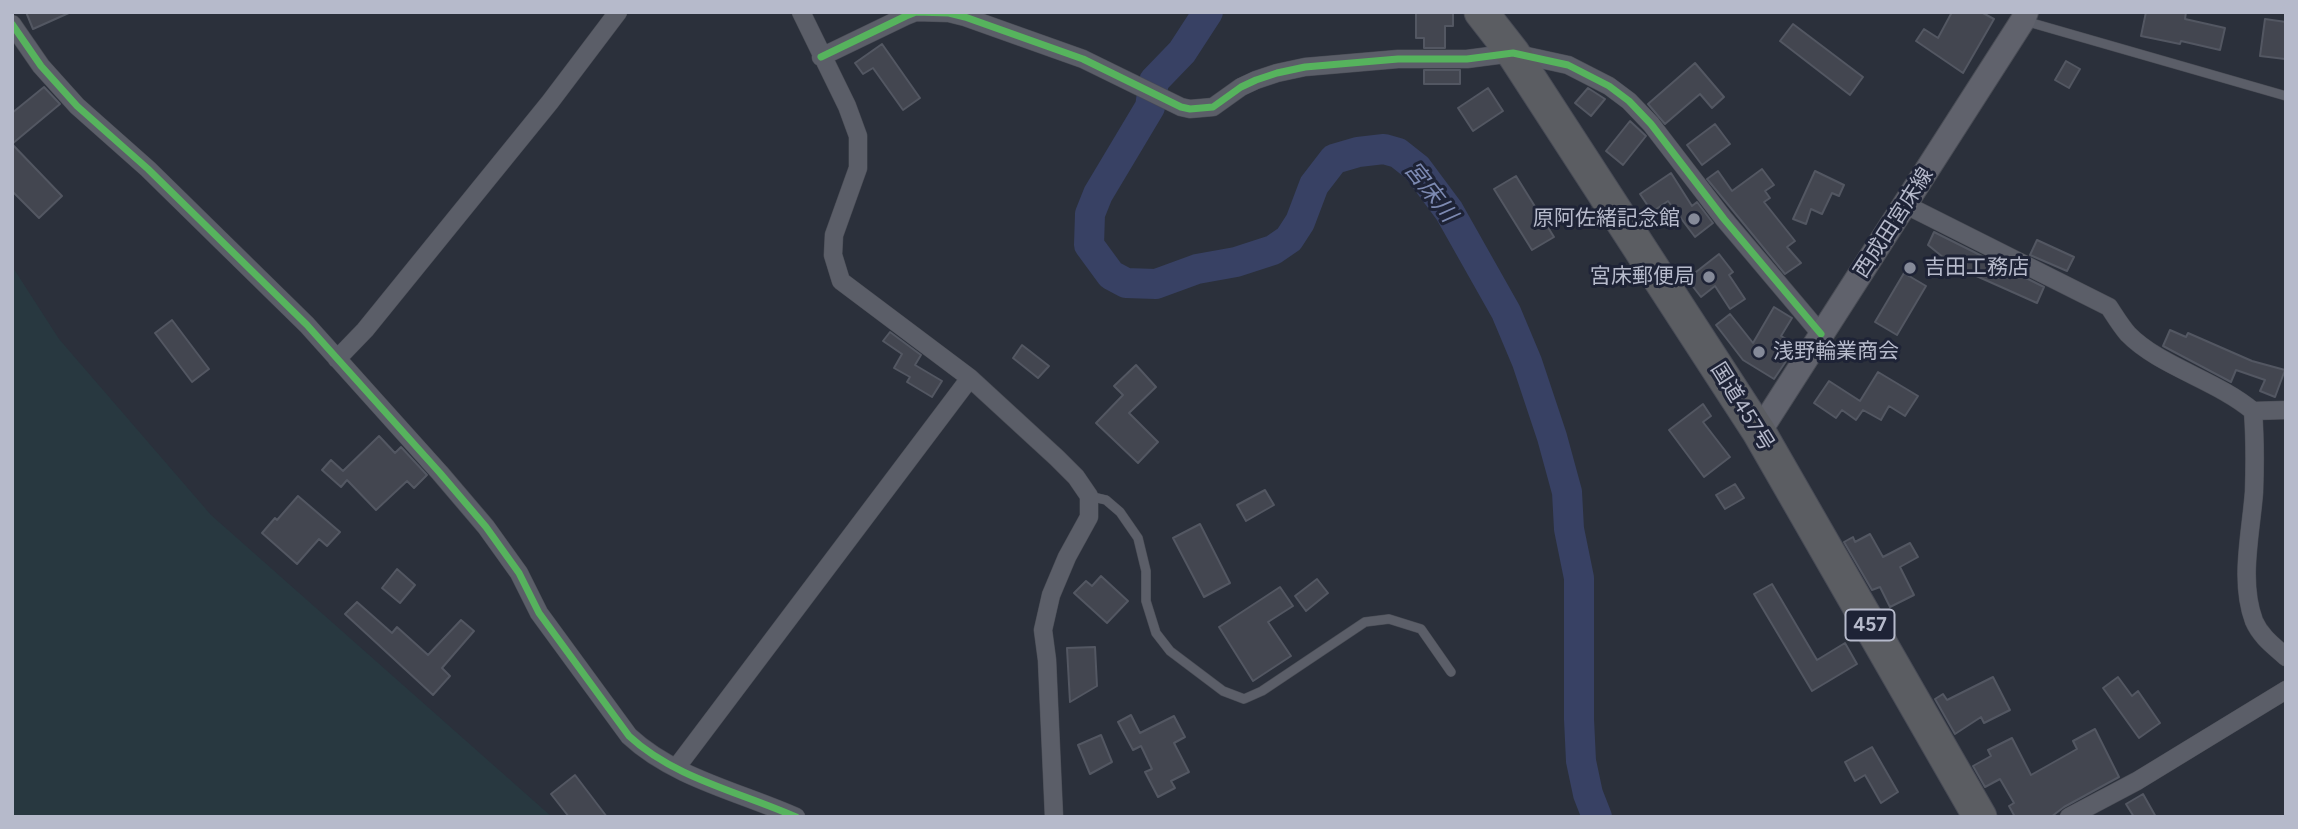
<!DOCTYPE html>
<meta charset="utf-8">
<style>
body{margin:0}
#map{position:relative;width:2298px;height:829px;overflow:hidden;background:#2b303b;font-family:Figtree,sans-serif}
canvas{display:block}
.frame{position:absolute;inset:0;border:14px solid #b6bacb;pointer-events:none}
</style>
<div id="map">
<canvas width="2298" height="829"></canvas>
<div class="frame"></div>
</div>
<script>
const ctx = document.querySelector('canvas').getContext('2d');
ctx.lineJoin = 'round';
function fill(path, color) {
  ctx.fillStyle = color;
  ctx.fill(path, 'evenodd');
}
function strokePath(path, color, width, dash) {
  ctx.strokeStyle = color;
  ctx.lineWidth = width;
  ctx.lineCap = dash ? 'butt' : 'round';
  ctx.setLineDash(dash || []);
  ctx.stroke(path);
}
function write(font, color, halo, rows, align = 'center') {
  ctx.font = font + ' Figtree,"Noto Sans JP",sans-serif';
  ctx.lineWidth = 6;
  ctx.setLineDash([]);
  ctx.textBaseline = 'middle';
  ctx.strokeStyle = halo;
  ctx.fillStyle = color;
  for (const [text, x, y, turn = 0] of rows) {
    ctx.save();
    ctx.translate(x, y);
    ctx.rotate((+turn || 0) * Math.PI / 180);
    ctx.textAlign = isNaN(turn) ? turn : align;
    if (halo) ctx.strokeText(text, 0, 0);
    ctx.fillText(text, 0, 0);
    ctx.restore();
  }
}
fill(new Path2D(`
 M12 266 59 339 211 515 552 817H12Z`), '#283840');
strokePath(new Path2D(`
 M1208 12 1182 52 1154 81 1150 107 1098 194 1090 214 1089 245 1111 275 1126 283 1156 284 1197 269 1236 262 1273 250 1289 239 1300 222 1314 185 1334 159 1358 152 1384 149 1398 153 1417 168 1449 211 1506 312 1527 362 1552 437 1567 492 1569 529 1579 578V719L1581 761 1588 794 1597 817`), '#384164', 30);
const building = new Path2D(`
 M26 12H71L33 29Z
 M1416 12H1453V26H1445V48H1424V38H1416Z
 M1952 12H1981L1994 19 1963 73 1916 41 1924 29 1938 38Z
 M2146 12H2186L2185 19 2225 28 2220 50 2181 41 2180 44 2141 36Z
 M2265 19 2286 22 2285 59 2260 56Z
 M1793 24 1863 77 1850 95 1780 41Z
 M882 44 920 98 903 110 873 68 863 74 855 63Z
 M2066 61 2080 69 2069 88 2055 80Z
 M1695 63 1724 97 1712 108 1700 94 1665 124 1648 104Z
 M1424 70H1460V84H1424Z
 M44 87 60 104 12 144V113Z
 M1488 88 1503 111 1473 131 1458 108Z
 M1588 88 1605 99 1591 116 1575 103Z
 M1630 121 1646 136 1623 165 1606 151Z
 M1715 124 1730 144 1702 165 1687 145Z
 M12 144 62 196 39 218 12 191Z
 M1762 169 1774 185 1765 191 1770 198 1764 202 1795 241 1787 247 1801 263 1785 274 1707 179 1718 171 1732 191Z
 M1815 171 1844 185 1839 196 1832 193 1822 214 1811 209 1806 224 1793 219Z
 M1671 173 1692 206 1697 202 1713 223 1695 237 1668 201 1652 212 1640 194Z
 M1516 176 1554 237 1532 250 1494 189Z
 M1934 232 2044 287 2037 303 1954 266 1928 245Z
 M2037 240 2074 257 2067 271 2030 255Z
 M1719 254 1733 272 1729 275 1745 299 1730 309 1715 286 1701 297 1687 279Z
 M1904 273 1926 286 1897 335 1875 322Z
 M1774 307 1792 318 1781 336 1797 345 1774 379 1743 360 1716 325 1730 314 1753 343Z
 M172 320 209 369 192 382 155 333Z
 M2170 330 2186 337 2188 333 2252 361 2285 370 2275 397 2260 391 2265 380 2236 370 2231 382 2163 346Z
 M890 332 921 355 915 365 942 381 932 397 907 382 910 377 894 368 902 354 883 341Z
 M1022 345 1049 366 1038 378 1013 358Z
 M1136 365 1156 387 1129 413 1158 442 1138 463 1096 423 1123 395 1114 386Z
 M1878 372 1918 396 1905 416 1889 406 1881 420 1863 410 1856 420 1842 410 1836 418 1814 403 1829 381 1860 401Z
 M1703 404 1711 416 1703 422 1730 457 1704 477 1669 430Z
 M379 436 395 453 401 447 427 475 414 488 407 481 376 510 347 480 341 487 322 470 331 460 343 471Z
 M1735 484 1744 498 1725 509 1716 495Z
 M1265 490 1274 505 1246 521 1237 505Z
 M298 496 340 532 327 546 319 539 297 564 262 533 275 518 277 520Z
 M1200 524 1230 583 1204 597 1173 538Z
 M1870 534 1883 557 1910 543 1918 557 1900 567 1914 595 1890 607 1880 587 1872 590 1844 542 1853 537 1855 542Z
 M397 569 415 585 400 603 382 588Z
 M1101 576 1128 601 1107 623 1074 593 1086 581 1092 586Z
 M1317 579 1328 593 1306 611 1295 596Z
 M1772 584 1817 660 1845 643 1857 664 1812 691 1754 594Z
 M1280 587 1293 606 1268 622 1291 656 1253 681 1219 627Z
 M357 602 392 633 397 627 428 655 461 620 474 631 442 668 450 676 433 695 345 614Z
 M1095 647 1097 686 1070 702 1067 648Z
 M1993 677 2010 710 1984 723 1981 717 1955 734 1935 699 1943 694 1947 700Z
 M2118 677 2132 696 2138 691 2160 723 2139 738 2103 688Z
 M1131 715 1140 733 1174 716 1185 737 1174 743 1189 772 1171 781 1175 788 1158 797 1145 772 1152 769 1141 746 1133 750 1118 722Z
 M2095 729 2119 777 2064 807 2051 817H2015L2009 806 2014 803 2000 779 1985 787 1973 766 1991 756 1988 750 2012 738 2031 775 2077 749 2073 741Z
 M1101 735 1112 762 1090 774 1078 745Z
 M1872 747 1898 792 1881 803 1865 775 1855 781 1845 762Z
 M575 775 607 817H569L551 794Z
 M2143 794 2156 817H2134L2126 804Z`);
fill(building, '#434650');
strokePath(building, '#535762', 2);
const lane = new Path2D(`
 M2025 21 2286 96
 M1089 496 1106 500 1120 512 1138 538 1146 571V601L1156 633 1170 651 1223 691 1244 699 1262 691 1365 622 1389 619 1421 629 1451 672`);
const street = new Path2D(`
 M801 12 847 106 858 136V168L834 235 833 255 841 281 970 378 1057 458 1076 477 1089 496V517L1067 557 1051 595 1043 630 1047 660 1054 817
 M12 24 41 66 77 106 148 169 307 325 440 473 486 527 519 573 539 613 629 736C674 778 740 792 796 817
 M821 57 906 16 916 12 949 13 965 17 1083 59 1181 107 1190 109 1213 107 1241 87 1256 80 1277 73 1305 67 1398 59H1467L1513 53 1568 65 1609 86 1629 101 1651 124 1724 219 1821 334
 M1906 205 2109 307C2115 316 2121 326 2128 334 2159 366 2216 380 2253 411L2286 410
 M337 359 365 330 550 102 618 12
 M2253 411C2255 438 2255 465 2254 492 2251 533 2239 581 2254 621 2261 637 2274 646 2286 657
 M676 768 970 378
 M2069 817 2137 781 2286 690`);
const secondary = new Path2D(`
 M1759 432 2023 20 2026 12`);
const highway = new Path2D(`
 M1481 12 1513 53 1759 432 1980 817`);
strokePath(lane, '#494c55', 10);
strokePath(street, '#494c55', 19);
strokePath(secondary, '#494c55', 26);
strokePath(highway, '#484b56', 35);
strokePath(lane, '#5b5e68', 9);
strokePath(street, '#5b5e68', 18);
strokePath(secondary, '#60626c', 24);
strokePath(highway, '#5b5d62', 33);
strokePath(new Path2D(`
 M12 24 41 66 77 106 148 169 307 325 440 473 486 527 519 573 539 613 629 736C674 778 740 792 796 817
 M821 57 906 16 916 12 949 13 965 17 1083 59 1181 107 1190 109 1213 107 1241 87 1256 80 1277 73 1305 67 1398 59H1467L1513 53 1568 65 1609 86 1629 101 1651 124 1724 219 1821 334`), '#56b35d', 7);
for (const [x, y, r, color] of [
 [1694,219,7,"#858a99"],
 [1910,268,7,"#858a99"],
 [1709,277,7,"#858a99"],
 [1759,352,7,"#858a99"]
]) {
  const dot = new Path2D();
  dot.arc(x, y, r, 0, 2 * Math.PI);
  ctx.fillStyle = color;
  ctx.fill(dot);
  strokePath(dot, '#1e2336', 2.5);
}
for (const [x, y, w] of [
 [1870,625,49]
]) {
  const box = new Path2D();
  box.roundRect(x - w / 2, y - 15.5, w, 31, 5);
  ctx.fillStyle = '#1e2336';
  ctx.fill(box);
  strokePath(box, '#b6bacb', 2);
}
write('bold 19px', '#b6bacb', null, [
 ["457",1870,625]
]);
write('21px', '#b6bacb', '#1e2336', [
 ["原阿佐緒記念館",1680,219],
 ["吉田工務店",1924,268,"left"],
 ["宮床郵便局",1695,277],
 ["浅野輪業商会",1773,352,"left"]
], 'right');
write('21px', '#b6bacb', '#1e2336', [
 ["西成田宮床線",1894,223,-57],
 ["国道457号",1742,407,58]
]);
write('italic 23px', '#7d8ab2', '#1e2336', [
 ["宮床川",1430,192,52]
]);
</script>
